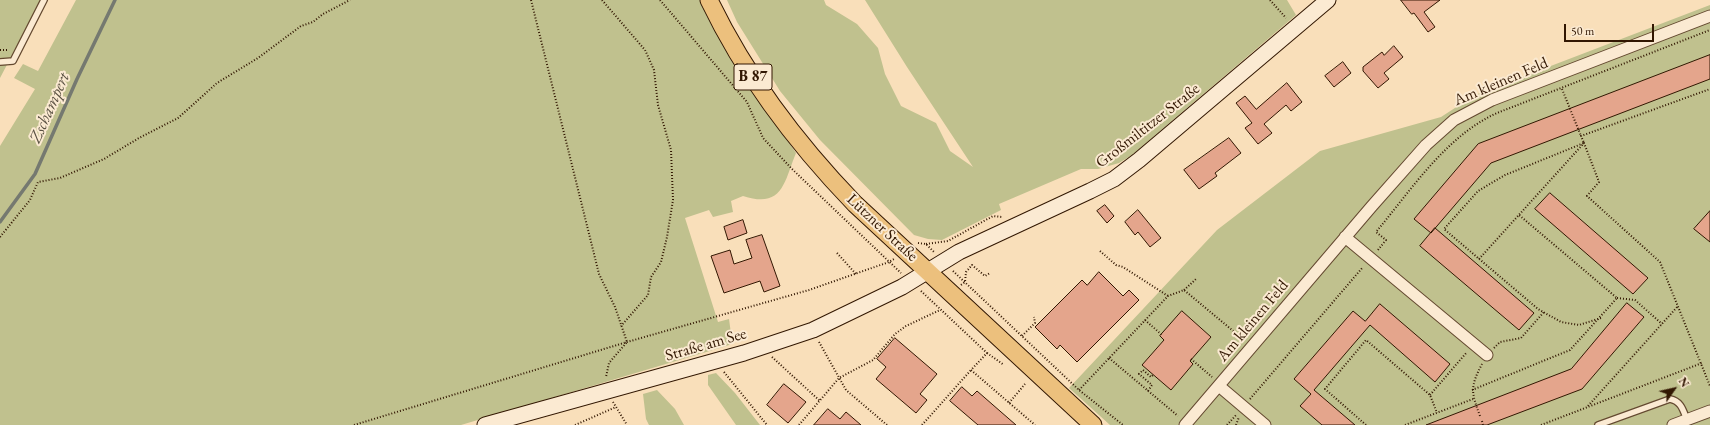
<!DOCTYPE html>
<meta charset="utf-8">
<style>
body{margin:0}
#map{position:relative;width:1710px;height:425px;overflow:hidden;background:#f9dfba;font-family:"EB Garamond",serif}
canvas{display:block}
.north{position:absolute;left:1654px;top:369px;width:40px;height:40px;-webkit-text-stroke:3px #fbead2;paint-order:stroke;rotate:56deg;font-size:11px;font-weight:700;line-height:16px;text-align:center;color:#321702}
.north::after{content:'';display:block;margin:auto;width:14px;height:18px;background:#321702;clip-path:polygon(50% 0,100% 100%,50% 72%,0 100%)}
.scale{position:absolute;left:1564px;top:24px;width:90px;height:18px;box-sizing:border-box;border:2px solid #321702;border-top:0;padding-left:5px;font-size:12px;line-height:14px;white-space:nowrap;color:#321702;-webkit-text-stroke:3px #fbead2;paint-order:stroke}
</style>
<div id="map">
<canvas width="1710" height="425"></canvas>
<div class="north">N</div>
<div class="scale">50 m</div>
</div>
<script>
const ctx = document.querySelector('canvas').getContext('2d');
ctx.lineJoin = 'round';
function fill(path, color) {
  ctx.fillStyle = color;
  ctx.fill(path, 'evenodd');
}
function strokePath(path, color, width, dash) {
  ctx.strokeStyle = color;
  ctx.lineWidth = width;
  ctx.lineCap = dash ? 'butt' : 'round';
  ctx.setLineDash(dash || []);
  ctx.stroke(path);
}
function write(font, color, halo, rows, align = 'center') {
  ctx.font = font + ' "EB Garamond",serif';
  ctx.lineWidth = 4;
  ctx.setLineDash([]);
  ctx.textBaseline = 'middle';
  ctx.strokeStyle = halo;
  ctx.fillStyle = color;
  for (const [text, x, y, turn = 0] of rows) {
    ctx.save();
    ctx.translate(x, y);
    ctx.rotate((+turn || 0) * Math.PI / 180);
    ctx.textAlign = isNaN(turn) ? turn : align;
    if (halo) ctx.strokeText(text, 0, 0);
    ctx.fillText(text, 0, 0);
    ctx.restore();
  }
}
fill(new Path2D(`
 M0 0H41L0 78Z
 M76 0H703L756 93 796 153C784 182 783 209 743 196L731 201 733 212 713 217 709 210 685 218 718 322 729 319 732 341 729 345 723 347 461 425H0V146L35 89 14 78 23 64 38 71Z
 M727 0H824L826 5 857 24 878 48 885 74 901 106 936 123 950 151 973 167 907 67 865 0H1287L1296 15 1132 155 1119 163 1098 169H1081L999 204 1001 210 942 240 928 239 914 235 820 140 780 91 737 22Z
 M1710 5V425H1110L1069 388 1217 230 1320 151 1441 117 1475 95Z
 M716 373 735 393 760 425H736L708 385V375Z
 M657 390 675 409 684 425H649L646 419 643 394Z`), '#c0c18e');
strokePath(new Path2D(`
 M0 222 35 174 77 79 115 0`), '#757970', 3.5);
const building = new Path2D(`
 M1401 0H1440L1424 12 1435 27 1428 32 1414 13 1412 14Z
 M1394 46 1403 57 1384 73 1389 79 1378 88 1363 71V67L1382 52 1384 55Z
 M1710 55V79L1491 163 1431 233 1414 219 1478 144Z
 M1343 62 1351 73 1334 87 1325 76Z
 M1287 83 1302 102 1291 111 1286 105 1264 124 1272 133 1258 144 1245 128 1252 123 1236 103 1245 96 1256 109Z
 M1229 138 1241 153 1215 173 1217 176 1199 189 1184 170Z
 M1550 193 1648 278 1633 294 1535 209Z
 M1105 205 1114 216 1107 223 1097 211Z
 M1138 210 1161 238 1150 247 1138 232 1135 235 1125 222Z
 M1710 211V242L1694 229Z
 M743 220 747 233 728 240 724 227Z
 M1435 228 1534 313 1519 330 1420 246Z
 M762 235 780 286 764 292 760 281 724 293 711 256 730 250 734 264 752 258 746 240Z
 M1099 272 1123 296 1129 290 1139 300 1077 362 1060 345 1057 349 1035 327 1082 280 1087 285Z
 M1627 303 1644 317 1582 389 1487 425H1426L1571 369Z
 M1380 304 1450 364 1435 382 1370 325 1314 390 1355 425H1322L1300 406 1311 394 1294 379 1353 311 1365 321Z
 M1182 311 1211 337 1190 361 1193 364 1171 390 1142 365 1164 340 1160 336Z
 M895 338 937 374 920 394 927 400 916 413 876 379 886 367 877 359Z
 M784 384 806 402 788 423 767 405Z
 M962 387 972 396 977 391 1016 425H978L950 401Z
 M828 409 840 419 846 412 861 425H814Z`);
fill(building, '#e4a58c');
strokePath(building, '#321702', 1);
const lane = new Path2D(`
 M0 62 13 61 44 0
 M1598 425 1670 399C1681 401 1683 410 1687 420`);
const street = new Path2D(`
 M1345 237 1487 355
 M1219 386 1265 425
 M1185 425 1372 206 1426 145 1454 120 1492 100 1710 16
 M1673 425 1710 411`);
const secondary = new Path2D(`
 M485 425 744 353 813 330 902 287 959 252 1090 191 1114 179 1139 160 1328 0`);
const primary = new Path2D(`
 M709 0C745 75 797 144 855 204L1093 425`);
strokePath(lane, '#644930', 8);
strokePath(street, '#644930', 13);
strokePath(secondary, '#321702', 17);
strokePath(primary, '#321702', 19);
strokePath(new Path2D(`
 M531 0 599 274 615 307 627 342 609 363 606 377
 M602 0 645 50 654 70 658 105 671 150 673 200 667 237 661 262 651 277 648 295 621 326
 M660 0 747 102 763 138 792 169 901 273
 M1270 0 1286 18
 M0 50H8
 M1562 89 1581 136
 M0 237 30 200 38 182 60 178 104 159 139 138 178 118 217 83 258 58 301 26 313 22 323 14 350 0
 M918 243 926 244 934 252
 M926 244 948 241 993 216 1002 217
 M1378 250 1386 240 1376 232C1412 189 1446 136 1497 113L1710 30
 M1100 251 1116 265 1123 267 1168 296
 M837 253 856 274
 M1479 259 1584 143 1599 182 1587 196 1660 262 1710 386
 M953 271 1079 390 1123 425
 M961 285 965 282 966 272 972 265 985 276 990 273
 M1184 290 1196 279
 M921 291 987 353 971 370 1035 425
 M1617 298 1635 300 1662 324
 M1601 318 1579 325 1561 322 1538 309 1444 229 1478 191 1505 175 1584 143 1581 136 1710 89
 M1145 320 1162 335
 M1022 336 1035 323 1034 317
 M819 342 846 390 887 425
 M1494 348 1500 342 1521 338 1544 312
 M987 353 1004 365
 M772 357 820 401
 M1109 358 1178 416
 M1191 359 1212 377
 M724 372 767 425
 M1079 390 1168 296 1184 290 1244 340
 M1472 390 1570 350 1617 298 1519 215
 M1148 391 1152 385 1139 374 1143 370 1151 377 1153 375
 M1430 395 1467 352
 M1250 399 1363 267
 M613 402 627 425
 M1009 403 1025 384
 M1588 406 1678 306
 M1480 416C1471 392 1470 387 1482 364
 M1482 421 1483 425
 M354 425 627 342 809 290 889 262 894 259
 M575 425 616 407
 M799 425 839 378 873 360 895 334 906 326 940 310
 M922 425 971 370
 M1227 425 1237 414
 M1236 425 1239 417
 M1366 425 1325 389 1366 340 1430 395 1437 413
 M1405 425 1473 399
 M1541 425 1702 363`), '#321702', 2, [1, 2]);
strokePath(lane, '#fbead2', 5.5);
strokePath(street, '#fbead2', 11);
strokePath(secondary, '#fbead2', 15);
strokePath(primary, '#ecc07d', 17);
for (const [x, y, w] of [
 [753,77,38]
]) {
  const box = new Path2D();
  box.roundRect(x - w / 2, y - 13, w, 26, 3);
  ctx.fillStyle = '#fbead2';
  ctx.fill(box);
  strokePath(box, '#321702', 1);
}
write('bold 15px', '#321702', null, [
 ["B 87",753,77]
]);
write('16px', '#321702', '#fbead2', [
 ["Am kleinen Feld",1501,82,-23],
 ["Großmiltitzer Straße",1148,126,-38],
 ["Lützner Straße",882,228,43],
 ["Am kleinen Feld",1253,321,-50],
 ["Straße am See",706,345,-16]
]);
write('italic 17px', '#595042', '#fbead2', [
 ["Zschampert",50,108,-66]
]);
</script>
